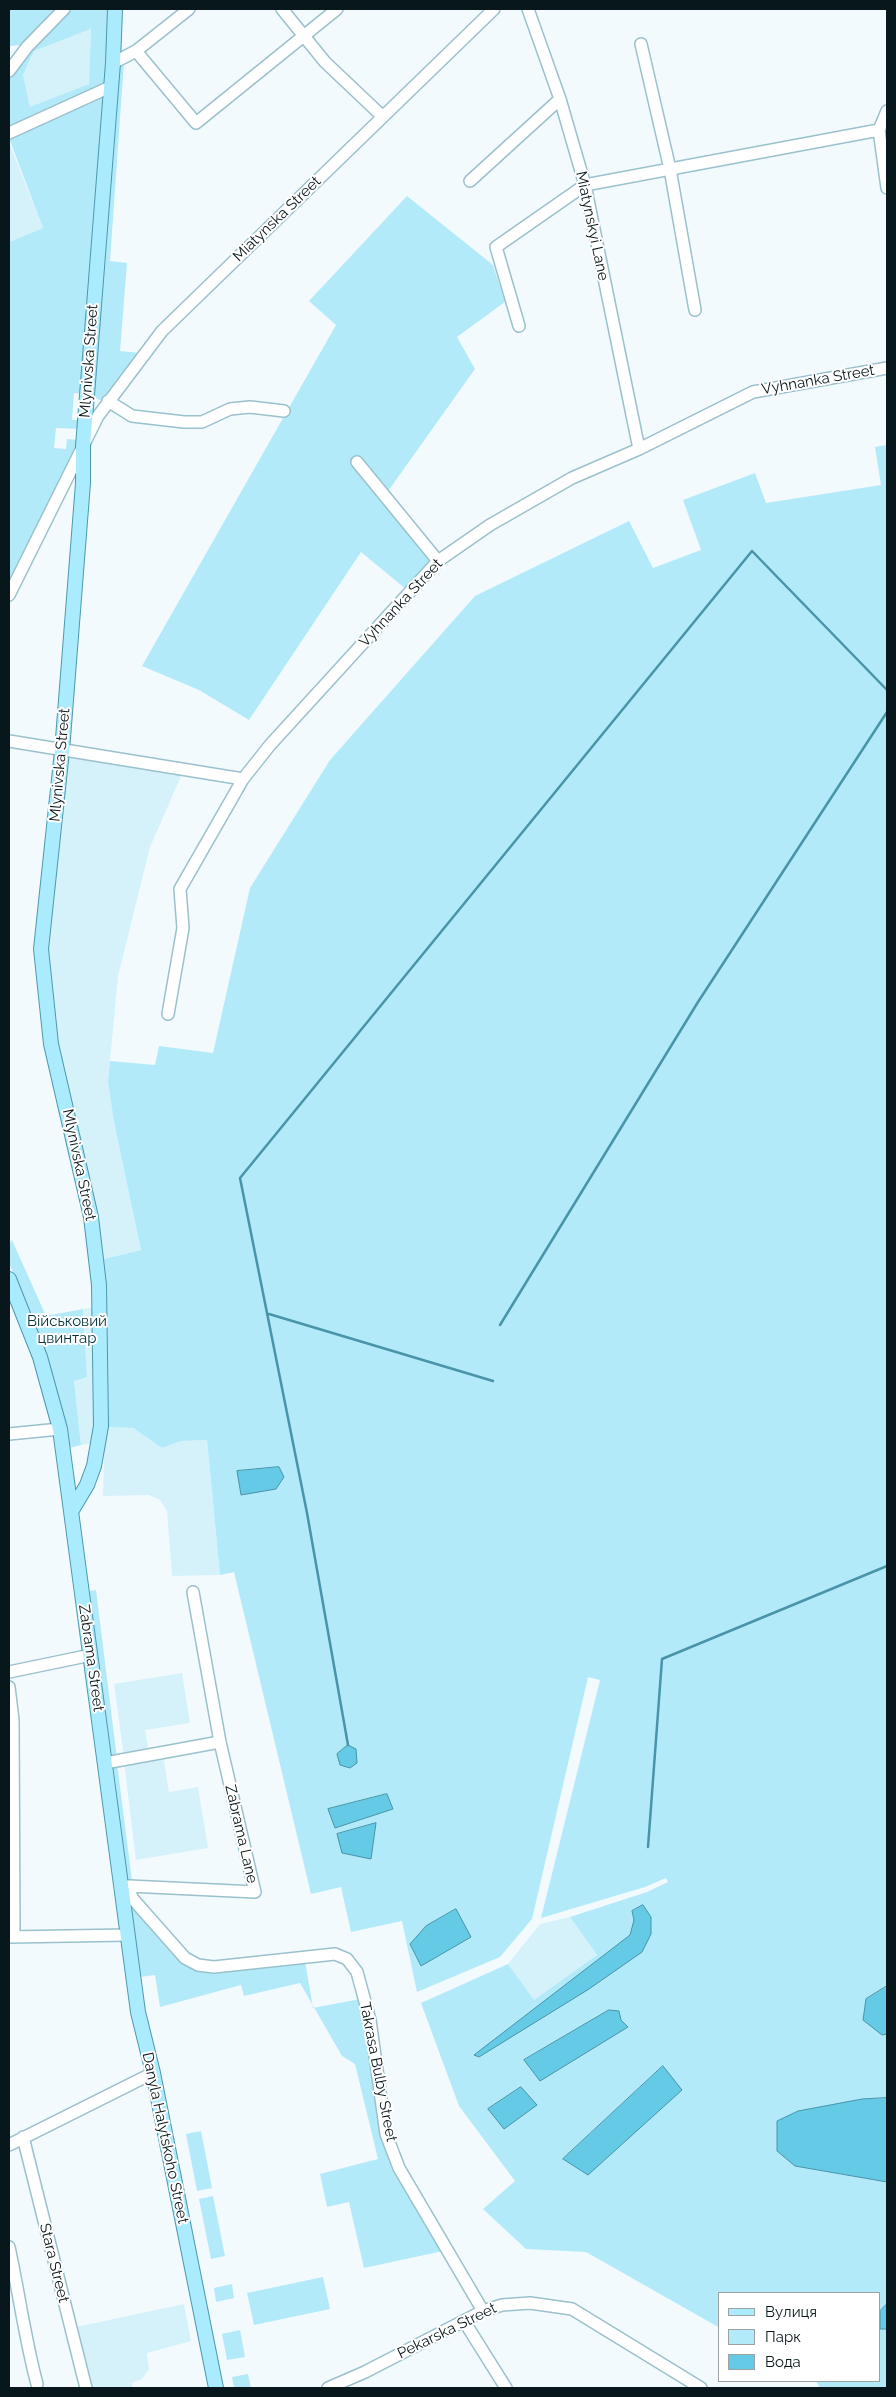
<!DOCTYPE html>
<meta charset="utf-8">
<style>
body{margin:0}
#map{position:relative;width:896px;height:2397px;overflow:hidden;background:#f2fafd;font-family:Raleway,sans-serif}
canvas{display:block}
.frame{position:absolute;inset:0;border:10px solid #08171b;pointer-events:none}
.legend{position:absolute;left:718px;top:2292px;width:162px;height:90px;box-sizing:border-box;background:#fff;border:1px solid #9ca2a4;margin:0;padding:6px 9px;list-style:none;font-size:15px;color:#08171b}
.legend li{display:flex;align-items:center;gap:10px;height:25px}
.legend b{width:25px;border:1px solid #9ca2a4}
</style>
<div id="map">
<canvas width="896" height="2397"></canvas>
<div class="frame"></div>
<ul class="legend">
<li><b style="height:6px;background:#aaebfd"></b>Вулиця</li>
<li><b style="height:14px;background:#b3eafa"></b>Парк</li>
<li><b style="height:14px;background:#64cae5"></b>Вода</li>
</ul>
</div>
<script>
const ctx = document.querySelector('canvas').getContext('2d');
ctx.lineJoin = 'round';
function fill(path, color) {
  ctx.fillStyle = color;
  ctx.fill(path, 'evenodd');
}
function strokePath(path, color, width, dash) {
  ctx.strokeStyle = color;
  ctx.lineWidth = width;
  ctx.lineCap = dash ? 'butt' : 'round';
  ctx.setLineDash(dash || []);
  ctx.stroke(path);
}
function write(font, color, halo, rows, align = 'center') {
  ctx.font = font + ' Raleway,sans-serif';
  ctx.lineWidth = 4;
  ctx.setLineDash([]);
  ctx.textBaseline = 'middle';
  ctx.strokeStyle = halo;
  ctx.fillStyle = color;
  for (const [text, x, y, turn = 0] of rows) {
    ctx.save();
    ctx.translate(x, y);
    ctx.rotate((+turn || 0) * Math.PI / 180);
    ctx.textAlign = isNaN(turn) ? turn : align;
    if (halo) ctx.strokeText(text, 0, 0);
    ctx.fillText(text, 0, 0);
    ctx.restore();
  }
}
fill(new Path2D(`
 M91 29 89 84 30 108 23 75 34 51Z
 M9 142 43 228 9 242Z
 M66 756 182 774 150 847 118 976 108 1082 141 1250 100 1260 55 1044 45 949Z
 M96 1307 94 1443 81 1445 74 1380 87 1377 83 1309Z
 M105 1427 133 1428 162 1448 181 1441 207 1440 220 1575 172 1576 167 1511 160 1500 149 1495 103 1496Z
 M182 1673 190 1723 145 1730 149 1753 124 1758 114 1684Z
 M163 1755 169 1792 198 1787 208 1848 136 1860 124 1762Z
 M570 1917 597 1955 534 2001 508 1964 540 1924Z
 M184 2304 191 2341 147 2353 149 2369 142 2379 132 2383 133 2388H91L76 2327Z`), '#d5f2fb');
fill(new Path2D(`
 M9 9H58L24 45 9 46Z
 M70 9H110L106 85 9 129V77L30 49ZM91 29 89 84 30 107 23 75 34 51Z
 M124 61 110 261 127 263 120 351 140 353 105 399 100 400 95 398 91 390 116 66Z
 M106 94 83 394 74 393 72 420H81L80 429 56 428 54 448 66 449 67 439 79 440V444L9 584V242L43 228 9 138Z
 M407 196 493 265 505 302 457 337 475 369 381 501 431 561 407 590 361 552 249 720 199 690 142 666 336 325 309 301Z
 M887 445V1986L866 1999 882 2035 887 2034V2098L862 2099 798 2111 777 2121V2151L795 2166 887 2182V2388H820L816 2381H880V2293H720V2328L586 2252 526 2249 483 2209 515 2181 459 2106 421 2003 508 1964 534 2000 597 1955 570 1917 647 1892 668 1882 666 1878 645 1887 541 1918 600 1680 588 1677 532 1919 500 1957 417 1992 402 1921 351 1932 341 1887 311 1894 234 1572 220 1575 207 1440 181 1441 162 1448 133 1428 105 1427 100 1260 141 1250 114 1121 108 1082 110 1061 155 1065 159 1046 213 1053 250 888 330 760 475 596 629 521 653 568 701 550 683 500 755 473 766 503 881 485 875 447ZM387 1794 393 1809 335 1827ZM471 1936 421 1966 410 1944Z
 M12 1240 46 1316 83 1309 87 1377 74 1381 81 1445 69 1448 46 1355 9 1263V1245Z
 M96 1590 117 1759 111 1760 89 1591Z
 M117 1763 132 1881 127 1882 112 1764Z
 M130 1901 197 1969 305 1961 313 2008 360 1999 367 2020 382 2135 443 2251 364 2268 349 2202 327 2207 320 2174 378 2159 355 2064 342 2056 300 1983 244 1996 241 1985 160 2007 155 1975 140 1977Z
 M201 2131 212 2188 197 2191 186 2134Z
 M213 2196 225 2256 211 2259 199 2199Z
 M323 2277 330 2309 254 2325 247 2293Z
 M232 2284 234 2298 216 2302 214 2288Z
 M240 2330 245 2357 227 2360 222 2334Z
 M248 2374 251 2388H234L232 2377Z`), '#b3eafa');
const water = new Path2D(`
 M279 1467 284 1477 276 1489 241 1495 237 1471Z
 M348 1745 356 1749 357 1763 350 1768 340 1765 337 1754Z
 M387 1794 393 1809 335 1828 328 1809Z
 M376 1823 371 1859 342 1853 337 1834Z
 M643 1905 651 1917V1934L642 1952 589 1989 479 2057 474 2055 630 1935 634 1920 632 1911Z
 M456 1909 471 1937 421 1966 410 1944 426 1926Z
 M887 1986V2034L882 2035 863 2020 866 1999Z
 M609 2010 619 2011 621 2020 628 2027 540 2081 524 2060Z
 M663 2066 682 2090 588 2175 563 2159Z
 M521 2087 537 2105 504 2129 488 2109Z
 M887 2098V2182L795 2166 777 2151V2121L798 2111 862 2099Z
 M887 2304V2329H880V2311Z`);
fill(water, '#64cae5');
strokePath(water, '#4894a8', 1);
strokePath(new Path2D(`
 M269 1314 493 1381
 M500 1325 698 1002 887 712
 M348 1745 307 1513 240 1178 752 551 887 690
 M648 1847 662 1659 887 1566`), '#4894a8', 2.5);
const minor = new Path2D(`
 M282 9 325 62 382 116
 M528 9 560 99 585 185 639 449
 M641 44 670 169 695 310
 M136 51 196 123 337 9
 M113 63 136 51 189 9
 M9 71 27 47 64 9
 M887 111 879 130 887 188
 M9 133 110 87
 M470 181 560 99
 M519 326 496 247 585 185 879 130
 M108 401 132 416 184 422H202L230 409 250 407 284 411
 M357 462 438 561
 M9 595 98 416 162 331 494 9
 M9 741 243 779
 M168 1014 183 928 180 889 243 779 270 745 438 561 490 525 572 478 639 449 753 392 887 368
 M9 1434 60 1429
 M9 1672 91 1655
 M9 1687 13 1720 14 1937
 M105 1763 220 1742
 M122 1886H129L132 1898 185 1958 198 1965 214 1967 335 1954 347 1959 357 1972 370 2020 386 2134 399 2168 483 2311
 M129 1886 255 1892 220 1742 193 1592
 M9 1937 128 1935
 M23 2137 86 2388
 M9 2145 153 2073
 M9 2247C19 2293 25 2339 37 2384
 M464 2321 506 2388
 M328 2388 365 2372 483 2311 502 2305 530 2303 572 2309 701 2388`);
const major = new Path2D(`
 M9 1279 40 1357 60 1429 138 2012 153 2073 216 2388
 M72 1510 87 1485 94 1466 101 1426 99 1285 91 1217 51 1044 41 949 62 751 83 483V446L113 63 115 9`);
strokePath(minor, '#9ac1cc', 14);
strokePath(major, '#4c98ad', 16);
strokePath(minor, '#fff', 11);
strokePath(major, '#aaebfd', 14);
write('15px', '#08171b', '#fff', [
 ["Miatynska Street",277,219,-44],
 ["Miatynskyi Lane",592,226,78],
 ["Mlynivska Street",89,361,-86],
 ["Vyhnanka Street",818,380,-10],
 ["Vyhnanka Street",401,603,-47],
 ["Mlynivska Street",60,765,-85],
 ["Mlynivska Street",79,1165,78],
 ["Zabrama Street",91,1658,82],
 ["Zabrama Lane",241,1834,77],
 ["Takrasa Bulby Street",378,2072,79],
 ["Danyla Halytskoho Street",165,2138,78],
 ["Stara Street",54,2263,76],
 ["Pekarska Street",447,2331,-26]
]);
write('15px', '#00323d', '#fff', [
 ["Військовий",67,1321],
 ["цвинтар",67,1338]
]);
</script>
